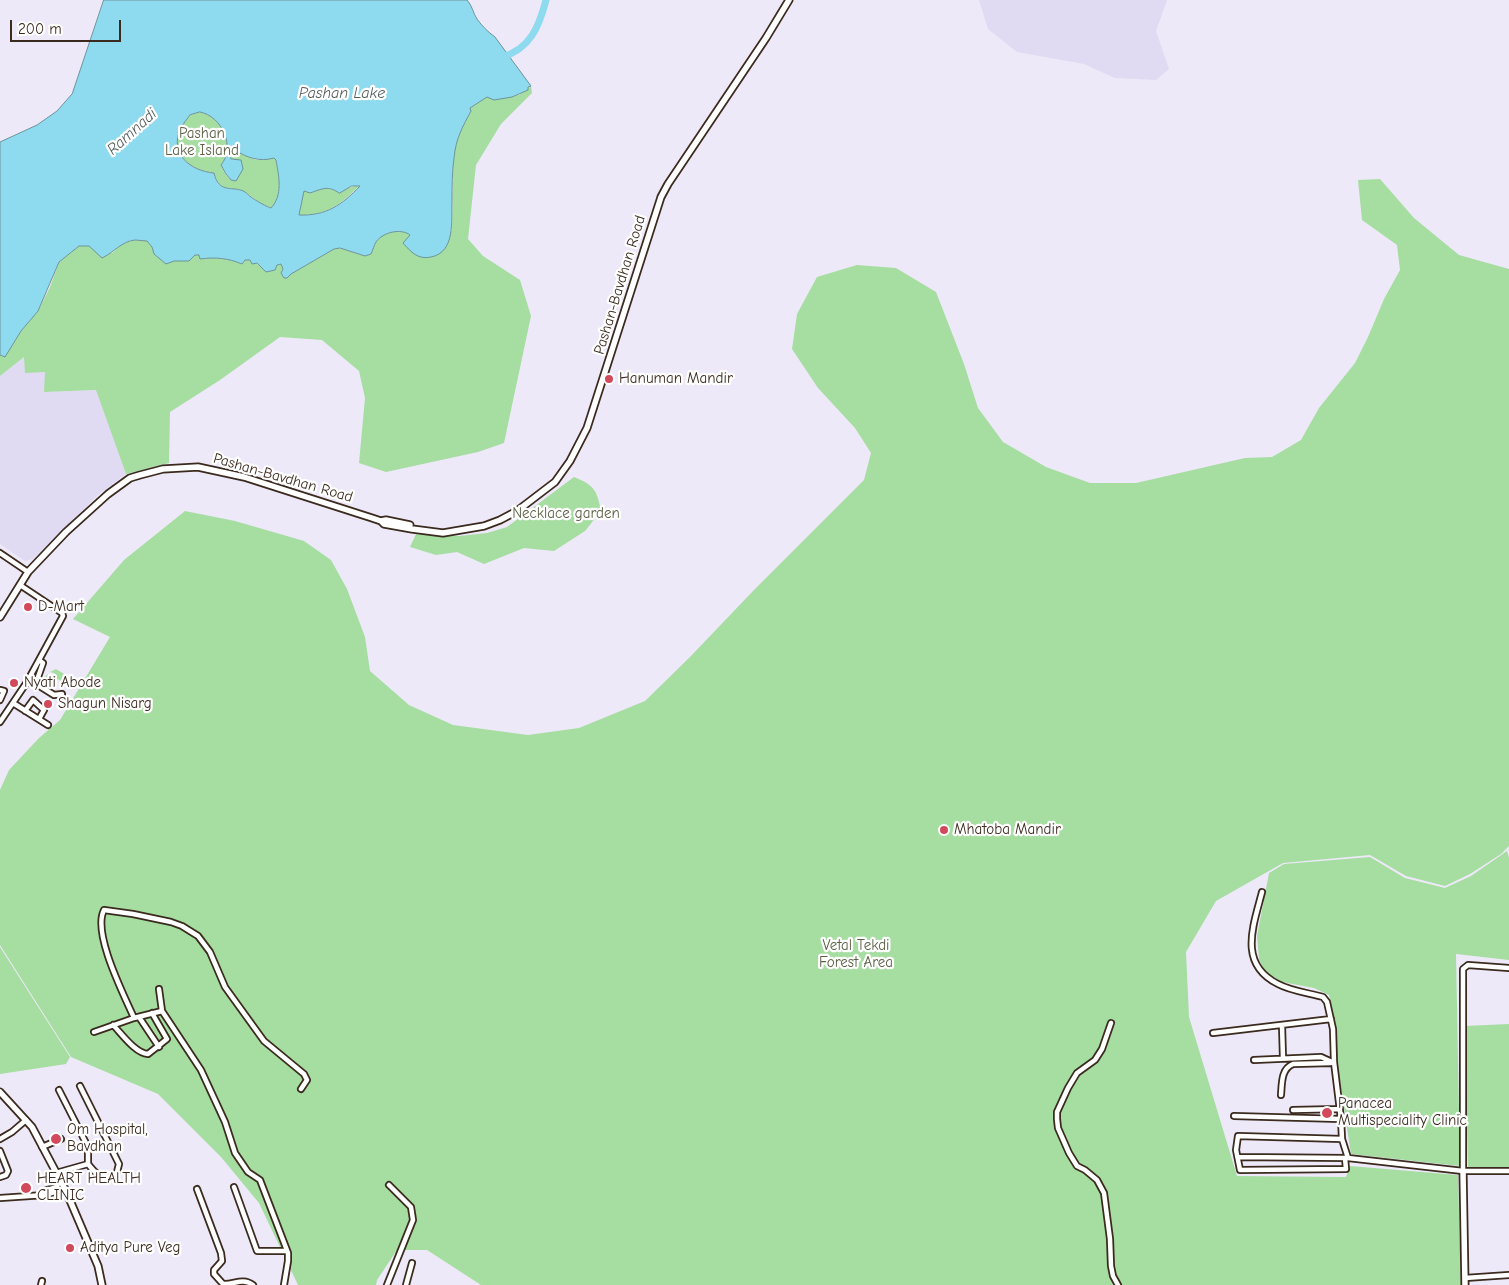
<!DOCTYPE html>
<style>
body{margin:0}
#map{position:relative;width:1509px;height:1285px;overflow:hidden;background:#ede9f8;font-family:"Comic Neue",sans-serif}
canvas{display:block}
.scale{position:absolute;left:10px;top:20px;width:111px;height:22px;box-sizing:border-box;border:2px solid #3b2a1e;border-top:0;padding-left:6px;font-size:15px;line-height:18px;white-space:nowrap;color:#3b2a1e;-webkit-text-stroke:4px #fff;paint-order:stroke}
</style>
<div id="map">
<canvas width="1509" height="1285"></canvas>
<div class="scale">200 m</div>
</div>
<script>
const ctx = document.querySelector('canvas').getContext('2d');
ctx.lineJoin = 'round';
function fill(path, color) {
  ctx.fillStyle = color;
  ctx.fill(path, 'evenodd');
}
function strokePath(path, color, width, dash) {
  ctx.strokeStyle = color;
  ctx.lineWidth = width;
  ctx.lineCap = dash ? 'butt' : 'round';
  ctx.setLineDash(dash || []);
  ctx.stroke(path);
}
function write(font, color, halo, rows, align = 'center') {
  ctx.font = font + ' "Comic Neue",sans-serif';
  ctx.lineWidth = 4.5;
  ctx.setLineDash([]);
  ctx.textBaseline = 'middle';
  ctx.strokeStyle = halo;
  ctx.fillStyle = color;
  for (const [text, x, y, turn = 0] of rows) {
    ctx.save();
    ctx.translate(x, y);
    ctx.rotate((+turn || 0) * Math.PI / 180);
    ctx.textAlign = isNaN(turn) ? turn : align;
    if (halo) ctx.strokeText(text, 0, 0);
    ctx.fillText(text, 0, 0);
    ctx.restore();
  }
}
fill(new Path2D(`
 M979 0H1167L1156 31 1169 69 1156 80 1115 78 1084 64 1017 52 988 29Z
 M24 357 45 372V392L97 390 126 474 98 495 33 559 25 561 0 544V376Z`), '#e1daf3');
fill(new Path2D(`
 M531 86 532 93 501 124 476 165 468 239 483 256 520 280 531 316 504 443 478 452 386 472 359 463 365 398 359 371 322 340 280 337 220 380 170 412 169 463 126 474 96 390 44 392 45 372 25 373 24 357 0 376V355L5 356 21 331 38 311 50 287 59 262 79 246H89L112 253 122 244 134 240 147 241 152 247 154 254 166 263 191 257 195 255H199L200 259C215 257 228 258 242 264L245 260C254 259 260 266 266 272L274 270 277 265 281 264 283 269 281 273 284 278 334 249C347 246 359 259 371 254 372 250 374 245 376 242 383 231 401 228 410 235L452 231 453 158 457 138 471 111 470 108 487 97 491 98 519 95Z
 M200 112C223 116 236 147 221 165 223 171 229 182 236 181V161L231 159 230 157 232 150 256 160 274 158 276 160C279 177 283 195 271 208 263 206 252 197 245 192 234 185 220 195 214 173 191 171 168 154 181 128 183 124 187 119 190 115Z
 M1380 179 1414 218 1459 255 1509 269V846L1501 854 1470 874 1445 886 1406 876 1370 855 1283 863 1216 901 1186 952 1189 1017 1237 1176 1346 1177 1350 1166 1458 1175 1461 1285H481L427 1250H397L377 1280 376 1285H298L259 1203 221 1157 158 1094 71 1057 0 945V790L9 770 39 738 60 720 110 637 73 619 124 560 185 511 235 521 304 541 331 560 347 589 365 637 370 671 409 705 453 725 528 735 579 728 645 701 690 657 754 590 864 480 871 453 855 428 818 388 792 349 797 314 817 277 857 265 896 268 936 292 964 364 978 408 1003 442 1046 467 1090 483H1136L1245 458 1272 457 1301 440 1319 408 1355 363 1368 337 1384 299 1400 270 1397 245 1362 220 1358 180Z
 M360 185C340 205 328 215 299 215L304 190 310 193 323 187 336 191Z
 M574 477C594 485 597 490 601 511L585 531 554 551 524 548 484 564 457 552 436 555 410 547 416 534 459 536 487 533 507 527Z
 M56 669 66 675 62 681C54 677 51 678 45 685L40 682 48 674V675H55L54 673 50 672Z
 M1507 851 1509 858V960L1456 954 1460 1166 1351 1154 1337 1062 1336 1027 1329 995 1314 988 1282 982 1264 971 1259 959 1257 936 1269 873 1284 864 1370 857 1405 878 1445 888 1471 876Z
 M0 947 70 1057 66 1064 0 1074Z
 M1509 1024V1170L1468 1169 1465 1026Z`), '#a6dda1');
const water = new Path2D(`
 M104 0H467C472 5 473 13 477 19 482 26 488 32 495 37L531 86 528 87V90L512 97 494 100 487 97 470 108 471 111C462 128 456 138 454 158 452 172 452 187 452 201 451 220 456 252 431 257 418 260 411 252 403 243L410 235C401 228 383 232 376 242 374 245 373 250 371 254L365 256 340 248 334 249 291 274 287 278H284L281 273 283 269 281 264 277 265 275 270 266 272 257 263 252 264 250 260H245L242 264C228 258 215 257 200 259L199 255H195L189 261H174L166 264 154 254 152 247 147 241C143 241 139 240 135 240 122 241 113 253 102 258L89 246H79L59 262 38 311 21 331 5 357 0 355V142L37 125 57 111 72 94ZM200 112C222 116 236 147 221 165L226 174 231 180 236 181 243 169 241 160 231 159 230 157 232 150H235C247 158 260 162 274 158L276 160C279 177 283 195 271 208 269 208 253 199 251 197 249 196 247 193 245 192 234 185 219 195 214 173 191 171 168 154 181 128 183 124 187 119 190 115ZM352 186H360C342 205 326 216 299 215L304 191 310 193C322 189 328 185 339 193Z`);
fill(water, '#8edaef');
strokePath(water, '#6d949b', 1);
strokePath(new Path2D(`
 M502 57C530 49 539 27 546 0`), '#8edaef', 7);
const street = new Path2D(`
 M0 553 28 572
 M39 660 43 663 37 680 38 685 54 695 62 694
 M0 690 4 691 0 700
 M13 703 48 725
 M25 711 33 700 44 710 39 719
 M0 722 27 682 63 616 62 613 20 585
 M1262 892C1253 927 1238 964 1278 984 1291 991 1309 993 1323 997L1327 1002 1333 1029 1334 1062 1341 1119 1342 1139 1348 1158 1463 1171H1509
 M159 989 162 1011 201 1070 225 1122 235 1153 248 1172 260 1180 288 1253V1261L284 1285
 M162 1011 134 1018C124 995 92 933 104 910L133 914 171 922 182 926 198 936 210 952 225 987 264 1041 304 1074 307 1080 301 1089
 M139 1017 159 1047
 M1111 1023 1102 1049 1095 1060 1077 1073 1068 1088 1057 1112V1119L1058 1128 1069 1153 1077 1166 1085 1170 1097 1180 1104 1193 1110 1239 1111 1266 1113 1276 1118 1285
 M113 1025C122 1034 135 1053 148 1054L167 1039 152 1013
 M1282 1025 1283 1058
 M94 1032 134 1018
 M1213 1033 1331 1019
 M1254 1060 1321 1057 1334 1063
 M59 1090 88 1147V1164C95 1173 101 1180 113 1176L117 1172 119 1164 80 1086
 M1281 1095C1282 1083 1281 1069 1293 1064L1331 1063
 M1293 1110 1340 1109
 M1234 1116 1341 1119
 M0 1139 12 1132 26 1120
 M1342 1139 1238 1136 1236 1150 1240 1170 1346 1169 1345 1158
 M42 1147 61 1139
 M0 1151 8 1171 6 1175 0 1177
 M1238 1157 1347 1158
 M1463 1171V969L1468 965 1509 968
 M56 1173 88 1164
 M234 1187 257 1251H287
 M197 1189 221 1253 222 1261 214 1270V1274L223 1284C234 1285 242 1277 253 1285
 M42 1194 44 1191 57 1187 59 1181
 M0 1198 45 1195 64 1189
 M1465 1278 1509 1275
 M41 1285 42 1281
 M387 1285 413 1220 411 1207 389 1185
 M406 1285 412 1263`);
const secondary = new Path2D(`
 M381 521 386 520 410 525
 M0 617 28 572 66 532 108 494 130 478 140 475 163 469 198 467 244 477 372 518 381 521 384 524 412 529 443 533 484 526 500 520 517 511 555 482 570 461 587 428 661 197 668 184 766 38 789 0
 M0 1092 32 1127 66 1191 98 1266 102 1285
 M1463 1171 1465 1285`);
strokePath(street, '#3b2a1e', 8);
strokePath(secondary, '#3b2a1e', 9);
strokePath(street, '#fff', 4.5);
strokePath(secondary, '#fff', 5.5);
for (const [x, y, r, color] of [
 [609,379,5,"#d1495b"],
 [28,607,5,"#d1495b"],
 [14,683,5,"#d1495b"],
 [48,704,5,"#d1495b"],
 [944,830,5,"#d1495b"],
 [1327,1113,6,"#d1495b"],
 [56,1139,6,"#d1495b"],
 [26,1188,6,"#d1495b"],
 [70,1248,5,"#d1495b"]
]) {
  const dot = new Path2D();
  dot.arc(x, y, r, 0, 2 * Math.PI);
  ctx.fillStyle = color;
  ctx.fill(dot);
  strokePath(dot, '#fff', 2);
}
write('15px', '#5b6045', '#fff', [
 ["Pashan",202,134],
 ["Lake Island",202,151],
 ["Necklace garden",566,514],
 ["Vetal Tekdi",856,946],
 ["Forest Area",856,963]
]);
write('15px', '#3b2a1e', '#fff', [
 ["Pashan-Bavdhan Road",620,285,-73],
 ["Pashan-Bavdhan Road",283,478,16]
]);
write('15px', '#3b2a1e', '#fff', [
 ["Hanuman Mandir",619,379],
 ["D-Mart",38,607],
 ["Nyati Abode",24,683],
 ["Shagun Nisarg",58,704],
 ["Mhatoba Mandir",954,830],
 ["Panacea",1338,1104],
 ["Multispeciality Clinic",1338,1121],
 ["Om Hospital,",67,1130],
 ["Bavdhan",67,1147],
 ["HEART HEALTH",37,1179],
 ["CLINIC",37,1196],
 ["Aditya Pure Veg",80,1248]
], 'left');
write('italic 16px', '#545f5d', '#fff', [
 ["Pashan Lake",342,93],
 ["Ramnadi",132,132,-42]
]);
</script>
